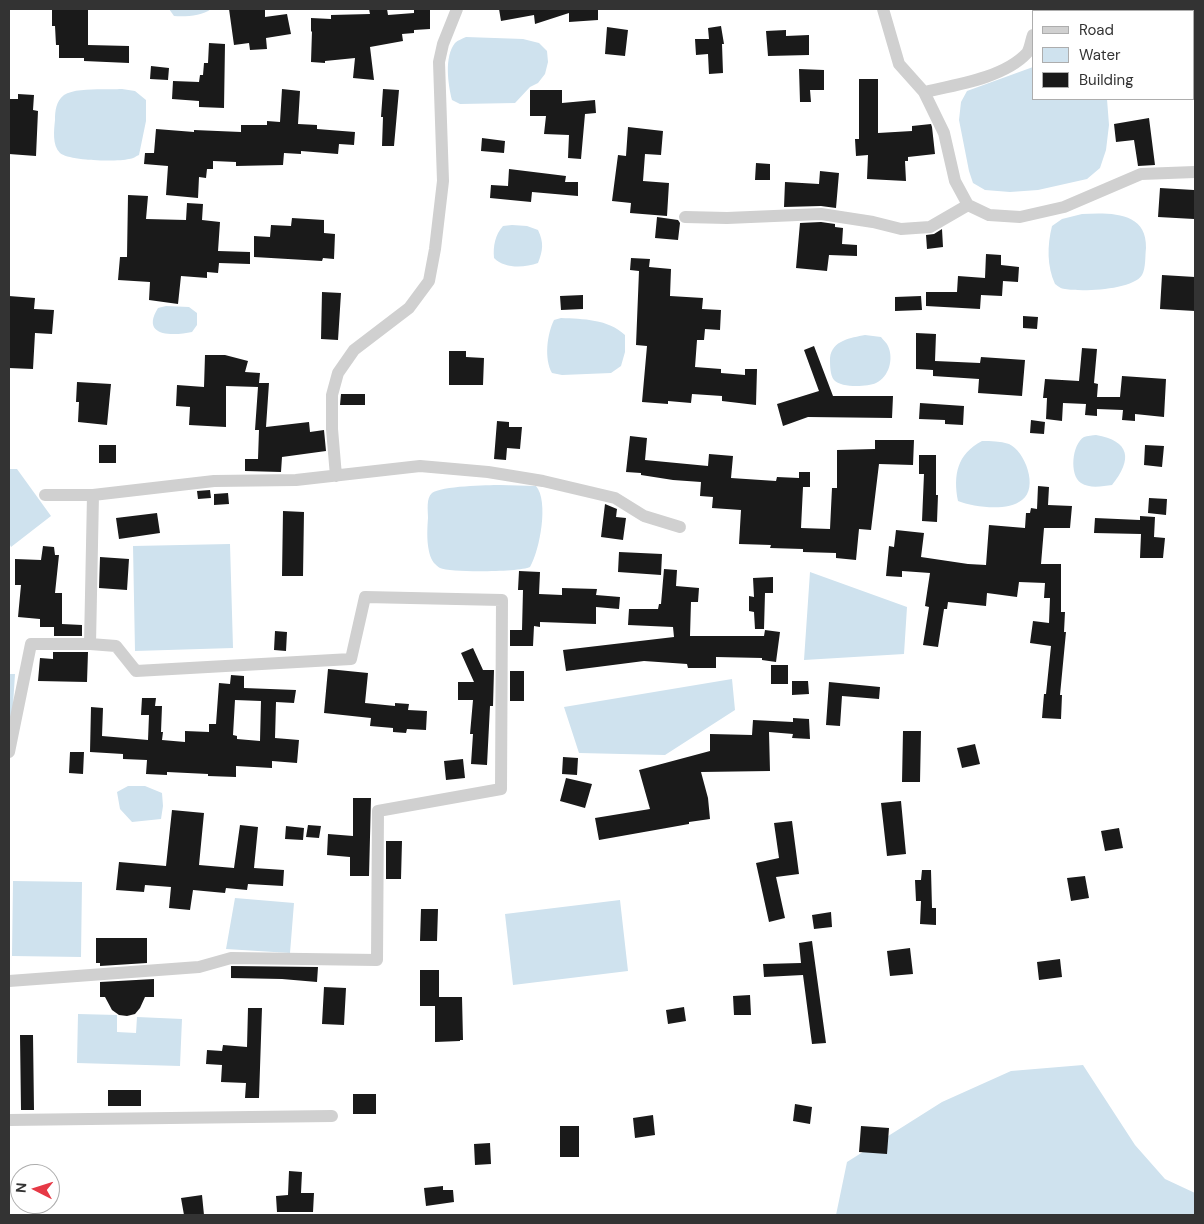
<!DOCTYPE html>
<style>
body{margin:0}
#map{position:relative;width:1204px;height:1224px;overflow:hidden;background:#fff;font-family:"DM Sans",sans-serif}
canvas{display:block}
.frame{position:absolute;inset:0;border:10px solid #333;pointer-events:none}
.legend{position:absolute;left:1032px;top:10px;width:162px;height:90px;box-sizing:border-box;background:#fff;border:1px solid #adadad;margin:0;padding:6px 9px;list-style:none;font-size:15px;color:#333}
.legend li{display:flex;align-items:center;gap:10px;height:25px}
.legend b{width:25px;border:1px solid #adadad}
.north{position:absolute;left:10px;top:1164px;width:50px;height:50px;box-sizing:border-box;background:#fff;border:1px solid #adadad;border-radius:50%;rotate:275deg;font-size:14px;font-weight:700;line-height:20px;text-align:center;color:#333}
.north::after{content:'';display:block;margin:auto;width:18px;height:22px;background:#e63946;clip-path:polygon(50% 0,100% 100%,50% 72%,0 100%)}
</style>
<div id="map">
<canvas width="1204" height="1224"></canvas>
<div class="frame"></div>
<ul class="legend">
<li><b style="height:6px;background:#d0d0d0"></b>Road</li>
<li><b style="height:14px;background:#cfe2ee"></b>Water</li>
<li><b style="height:14px;background:#1a1a1a"></b>Building</li>
</ul>
<div class="north">N</div>
</div>
<script>
const ctx = document.querySelector('canvas').getContext('2d');
ctx.lineJoin = 'round';
function fill(path, color) {
  ctx.fillStyle = color;
  ctx.fill(path, 'evenodd');
}
function strokePath(path, color, width, dash) {
  ctx.strokeStyle = color;
  ctx.lineWidth = width;
  ctx.lineCap = dash ? 'butt' : 'round';
  ctx.setLineDash(dash || []);
  ctx.stroke(path);
}
fill(new Path2D(`
 M169 9H211C202 16 185 17 174 16Z
 M466 37 523 39 539 43 547 51 548 62 545 74 538 83 530 87 515 103 460 104 452 100C448 84 444 57 455 43 458 40 462 39 466 37Z
 M1033 67V99H1107L1109 125 1106 150 1100 168 1087 179 1038 190 1010 192 985 190 973 183 969 171 959 120 961 102 967 91Z
 M122 89 135 91 146 100V121L139 155C136 156 133 159 129 159 117 162 69 161 60 153 52 145 54 130 55 120 55 111 56 101 64 95 76 87 107 90 122 89Z
 M1082 214C1110 213 1147 211 1146 248 1145 256 1146 268 1142 275 1133 290 1082 292 1065 289 1061 289 1058 286 1055 284 1047 266 1047 246 1052 226L1062 219Z
 M512 225 527 226 538 230C544 243 543 250 538 263 524 268 505 269 494 258 493 246 495 235 503 226Z
 M166 306 189 307 197 313V325L192 332C173 336 140 337 158 308Z
 M561 318C583 319 608 319 625 335V352L621 366 611 373 562 375 552 373C544 359 547 334 554 320Z
 M865 335 881 337C883 340 887 343 888 346 894 359 889 377 876 383 867 387 841 388 834 380 830 375 830 365 830 358 832 340 851 338 865 335Z
 M1096 435C1130 441 1133 459 1112 485 1103 486 1090 489 1081 483 1069 475 1072 444 1084 437 1087 436 1093 435 1096 435Z
 M982 441C991 441 1000 441 1009 444 1025 451 1039 488 1022 500 1007 512 974 507 958 501 953 475 957 454 982 441Z
 M9 469H17L51 516 11 547 9 543Z
 M500 485 536 486C549 501 540 550 530 567 520 572 451 573 440 568 438 567 435 564 434 563 426 552 427 531 428 518 428 510 426 498 432 493 441 486 488 485 500 485Z
 M230 544 233 648 135 651 133 546Z
 M810 572 907 607 904 654 804 660Z
 M9 674H15L12 721H9Z
 M732 679 735 710 665 755 579 753 564 707Z
 M128 786H145L162 793 163 806 161 819 132 822 120 809 117 792Z
 M13 881 82 882 81 957 12 956Z
 M235 898 294 903 290 953 226 949Z
 M620 900 628 971 513 985 505 914Z
 M78 1014 117 1015V1032L136 1033 137 1017 182 1019 180 1066 77 1063Z
 M1083 1065 1135 1145 1165 1179 1195 1193V1215H836L847 1162 942 1102 1011 1071Z`), '#cfe2ee');
fill(new Path2D(`
 M52 9H88V45L129 46V63L84 61V58H59V45H56L55 26H52Z
 M229 9H265V17L287 14 291 34 266 38 267 49 250 50 249 43 234 45Z
 M369 9H387L388 15 414 13V9H430V29L414 30V33L402 34 403 41 370 47 374 80 353 78 355 58 325 61V63L311 62 312 31 311 32V18L331 19V15L370 14Z
 M499 9H598V20L569 22V13L535 24 534 15 501 21Z
 M721 26 724 44H722L723 73 709 74 708 54 696 55 695 39H709L708 28Z
 M607 27 628 30 625 56 605 54Z
 M786 30V36L809 35V55L768 56 766 31Z
 M209 43 225 44 224 108 199 107V101L172 99 173 81 199 82 200 75H203L204 63H208Z
 M151 66 169 68 168 80 150 79Z
 M799 69 824 70V90H810L811 102H800Z
 M859 79H878V133L912 131V126L931 124 932 127 935 154 908 157V161H905L906 181 867 179 868 155 856 156 855 139H859Z
 M282 89 300 91 298 124 317 125V129L355 132 354 145 339 144 338 154 301 151V154L284 153 283 165 236 166V162L213 161V169H207L206 178 199 177 198 198 166 195 168 166 144 164 145 153H154L156 129 194 132V130L241 132V125H267V121L280 122Z
 M383 89 399 90 394 146H382L383 117H381Z
 M530 90H562V103L595 100 596 113 585 114 581 159 568 158 569 135 544 134 546 116H530Z
 M18 94 34 95 33 110 38 111 36 156 9 154V99H18Z
 M1149 118 1155 165 1138 166 1134 140 1116 142 1114 124Z
 M628 127 663 131 661 155 645 154 643 181 669 183 667 216 630 213 631 203 612 201 618 155 626 156Z
 M482 138 505 141 504 153 481 151Z
 M756 163 770 164V180H755Z
 M509 169 566 176 565 182H578V196L532 192 531 202 490 198 491 185 508 186Z
 M820 171 839 173 836 208 821 206 784 207 785 182 819 184Z
 M1160 188 1194 190V219L1158 217Z
 M128 195 148 196 146 219 186 220 187 203 203 204 202 220 220 222 218 251 250 252V264L219 263 218 273 207 272V278L181 276 178 304 149 300 150 282 118 280 120 257H127Z
 M657 217 678 220 680 223 678 240 655 238Z
 M292 218 324 220V233L335 234 334 259 323 258 322 261 254 257V236L270 237 271 225 291 226Z
 M821 222 835 224V227L843 228 842 244 857 245V256L829 255 827 271 796 268 800 223Z
 M942 229 943 247 927 249 926 235 934 234Z
 M986 254 1001 255V265L1019 267 1018 282 1003 281 1002 296 981 295 980 309 926 306V292H957L958 276 985 278Z
 M631 258 650 259 649 267 671 269 670 296 703 298 702 309 721 310 720 330 705 329 704 340H697L695 367 721 369V373L745 375V369H757L756 405 722 401V396L692 394 691 403 668 401V404L642 402 647 346 636 345 639 271 630 270Z
 M1162 275 1195 277V311L1160 309Z
 M322 292 341 293 338 340 321 339Z
 M583 295V309L561 310 560 296Z
 M9 296 35 298 34 309 54 310 52 334 35 333 33 369 9 368Z
 M921 296 922 310 895 311V297Z
 M1023 316 1038 317 1037 329 1023 328Z
 M916 333 936 334 935 361 980 363 981 357 1025 360 1022 396 978 393 979 379 933 376V370L916 369Z
 M814 346 833 396H893L892 418 808 417 783 426 777 404 819 391 804 350Z
 M1082 348 1097 349 1094 383 1098 384 1097 397H1120L1122 376 1166 379 1164 417 1135 414V421L1122 420 1123 410 1097 409V416L1085 415 1086 404 1063 403 1062 421 1046 419 1047 398H1043L1045 379 1079 381Z
 M449 351H466V357L484 358 483 385H449Z
 M205 355H225L248 361 245 372 260 373 259 383H269L266 427 309 422 310 432 324 430 326 451 282 457 281 472 245 471V459H258L259 430H255L258 387 226 386V427L189 425 190 407 176 406 177 385 204 387Z
 M77 382 111 384 107 425 78 422 79 402H76Z
 M341 394H365V405H340Z
 M920 403 964 406 963 425 945 424V420L919 419Z
 M1031 420 1045 422 1044 434 1030 433Z
 M497 421 509 422V427H522L520 449 507 448 506 460 494 459Z
 M630 436 647 438 645 460 708 466 709 454 733 456 731 478 776 481 777 477 799 478V472H810V487H803L801 528 830 529 832 488H837V450L875 449V440H914L913 465 879 464 871 530 859 529 856 560 836 558V553L803 552V549L770 548 771 545 739 544 741 510 712 508 713 497 700 496 701 482 673 480 641 475V473L626 472Z
 M99 445H116V463H99Z
 M1145 445 1164 446 1162 467 1144 465Z
 M919 455H936V495H938L937 522 922 521 924 474H919Z
 M1038 486 1049 487 1048 505 1072 506 1070 528H1044L1041 564H1061V612H1065L1064 632H1066L1060 695H1062L1061 719 1042 718 1044 694H1046L1051 646 1030 643 1033 621 1049 623 1050 598H1044L1045 583 1019 582 1017 597 987 593 986 606 948 602 947 609H944L938 647 923 645 929 607 925 606 930 573 902 571V577L886 576 889 546 894 547 896 530 924 533 921 557 968 564 986 565 989 525 1025 528 1026 513H1030L1031 508 1037 509Z
 M210 490 211 498 198 499 197 491Z
 M228 493 229 504 214 505V494Z
 M1149 498 1167 499 1166 515 1148 513Z
 M605 504 617 509 616 517 626 518 623 540 601 537Z
 M283 511 304 512 303 576H282Z
 M157 513 160 533 119 539 116 518Z
 M1140 516 1155 517 1154 537 1165 538 1163 558H1140L1141 534 1094 533 1095 518 1140 520Z
 M43 546 54 547 55 555H59L55 593H62V624L82 625V636H54V627H40V619L18 617 21 585H15V559L41 560Z
 M619 552 662 554 661 575 618 572Z
 M100 557 129 559 127 590 99 588Z
 M664 569 677 570 676 586 699 588 698 602H691L690 636H764L765 630 780 632 776 662 762 660V658L716 657V668H688L687 664 644 661 566 671 563 650 674 637 673 627 628 625 629 609H658L659 604H661Z
 M519 571 540 572 539 594 562 595V588L597 589 596 595 620 597 619 609 596 607V624L540 622V627L534 626 533 646H510V630H522L523 590H518Z
 M773 577V593H765L764 629H755L754 612 749 611V596L754 597 753 578Z
 M275 631 287 632 286 651 274 650Z
 M473 648 483 670H494L493 706H490L487 765 471 764 473 734H470L473 700H458V682H474L461 653Z
 M53 652H88L87 682 38 681 40 658 53 659Z
 M771 665H788V684H771Z
 M328 669 368 673 365 703 395 706V703L409 704 408 710 427 711 426 730 407 729 406 733 393 732V728L370 726 371 718 324 713Z
 M510 671H524V701H510Z
 M231 675 244 676V688L296 690 294 703 276 702 275 738 299 740 297 763 272 761V768L236 766V777L208 776V774L167 772V775L146 774 147 760 123 759V754L90 752 91 707 103 708 102 736 148 740 149 715H141L142 698H156L155 706H162L161 732H163L162 740 185 742V731L209 732V724H216L219 683 230 684ZM235 700 261 701 260 741 237 739V736L233 735Z
 M792 681H808L809 694 792 695Z
 M829 682 880 687 879 699 842 696 840 726 826 725Z
 M793 718 809 719 810 739 792 738 793 734 769 732 770 771 701 772 708 798 710 819 689 822V824L599 840 595 818 650 809 639 770 710 751V734L752 735 753 720 793 722Z
 M903 731H921L920 782H902Z
 M975 744 980 764 962 768 957 748Z
 M70 752H84L83 774 69 773Z
 M563 757 578 758 577 775 562 774Z
 M463 759 465 778 446 780 444 761Z
 M566 778 592 784 585 808 560 801Z
 M353 798H371L369 876H350V857L327 855 328 834 353 836Z
 M901 801 906 854 887 856 881 803Z
 M172 810 204 813 199 865 234 868 240 825 258 827 254 868 284 870 283 886 248 884 247 890 226 888 225 893 193 890 190 910 169 908 171 887 145 885 144 892 116 890 119 862 166 866Z
 M792 821 799 874 776 877 785 918 769 922 756 863 779 858 774 823Z
 M308 825 321 826 319 838 306 837Z
 M286 826 304 828 303 840 285 839Z
 M1119 828 1123 848 1105 851 1101 831Z
 M386 841H402L401 879H386Z
 M922 870H931L932 908H936V925L920 924 921 901H916L915 880H921Z
 M1085 876 1089 898 1071 901 1067 878Z
 M421 909H438L437 941H420Z
 M831 912 832 927 814 929 812 915Z
 M96 938H147V963L100 966V963H96Z
 M812 941 826 1043 812 1044 803 975 764 977 763 964 801 963 799 943Z
 M910 948 913 974 890 976 887 951Z
 M1060 959 1062 977 1039 980 1037 962Z
 M231 966 318 967 317 982 282 979 231 978Z
 M420 970H439V997H462L463 1040H460V1041L435 1042V1006H420Z
 M154 979V997H145L140 1008 135 1014 127 1016 119 1015 112 1010 105 997H100V982Z
 M324 987 346 988 344 1025 322 1024Z
 M750 995 751 1015H734L733 996Z
 M684 1007 686 1021 668 1024 666 1010Z
 M248 1008H262L259 1098H245L246 1083 221 1082 222 1065 206 1064 207 1050 222 1051 223 1045 247 1047Z
 M20 1035H33L34 1110H21Z
 M108 1090H141V1106H108Z
 M353 1094H376V1114H353Z
 M795 1104 812 1107 810 1124 793 1121Z
 M653 1115 655 1135 635 1138 633 1118Z
 M560 1126H579V1157H560Z
 M861 1126 889 1128 887 1154 859 1152Z
 M490 1143 491 1164 475 1165 474 1144Z
 M289 1171 302 1172 301 1193H314L313 1212H277L276 1196 288 1195Z
 M443 1186V1190H453L454 1202 426 1206 424 1188Z
 M202 1195 204 1215H184L181 1198Z`), '#1a1a1a');
strokePath(new Path2D(`
 M883 9 899 64 924 92 944 133 955 181 968 205 989 215 1020 217 1064 207 1141 174 1195 172
 M1039 11V9
 M924 92C955 85 1004 78 1027 53 1030 49 1031 40 1033 35
 M685 217 727 218 821 214 873 222 901 229 930 227 968 205
 M336 476 332 429V395L338 373 354 350 409 308 429 281 435 249 443 181 439 62 443 44 457 9
 M45 495H93L214 481 296 480 420 466 488 472 543 481 615 498 644 516 680 527
 M9 752 31 644H90
 M9 981 199 967 231 958 377 960 378 811 501 789 502 600 365 597 351 659 136 671 116 646 90 644 93 495
 M9 1120 332 1116`), '#d0d0d0', 12);
</script>
